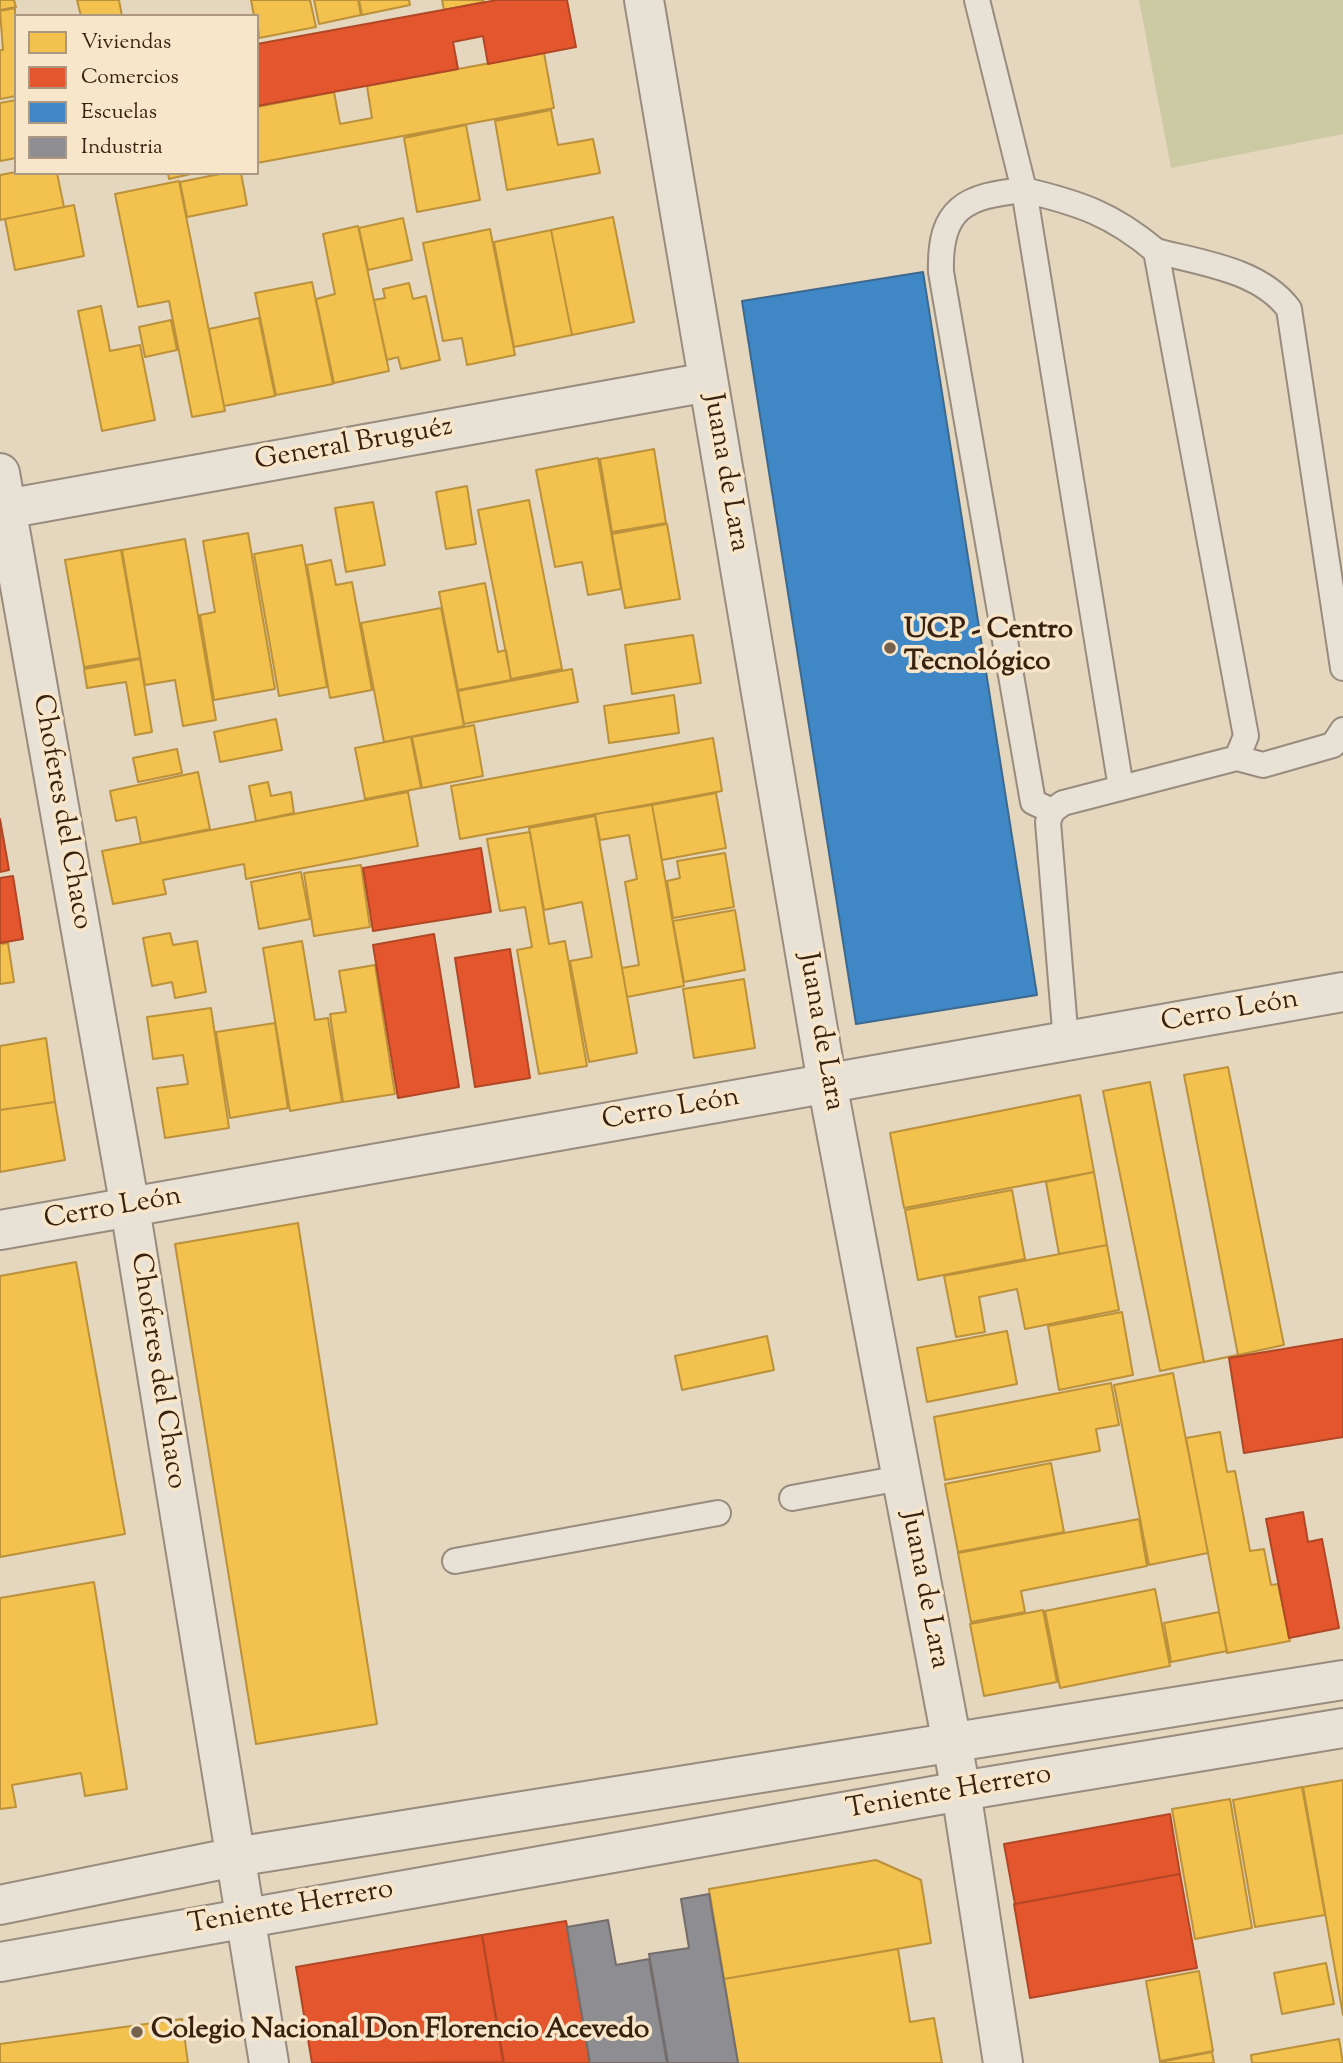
<!DOCTYPE html>
<meta charset="utf-8">
<style>
body{margin:0}
#map{position:relative;width:1343px;height:2063px;overflow:hidden;background:#e5d6be;font-family:"Sorts Mill Goudy",serif}
canvas{display:block}
.legend{position:absolute;left:14px;top:14px;width:245px;height:161px;box-sizing:border-box;background:#f8e6cb;border:2px solid #ac9880;margin:0;padding:9px 12px;list-style:none;font-size:21px;color:#3a2210}
.legend li{display:flex;align-items:center;gap:14px;height:35px}
.legend b{width:35px;border:2px solid #ac9880}
</style>
<div id="map">
<canvas width="1343" height="2063"></canvas>
<ul class="legend">
<li><b style="height:19px;background:#f2c14e"></b>Viviendas</li>
<li><b style="height:19px;background:#e4572e"></b>Comercios</li>
<li><b style="height:19px;background:#3f88c5"></b>Escuelas</li>
<li><b style="height:19px;background:#8d8d92"></b>Industria</li>
</ul>
</div>
<script>
const ctx = document.querySelector('canvas').getContext('2d');
ctx.lineJoin = 'round';
function fill(path, color) {
  ctx.fillStyle = color;
  ctx.fill(path, 'evenodd');
}
function strokePath(path, color, width, dash) {
  ctx.strokeStyle = color;
  ctx.lineWidth = width;
  ctx.lineCap = dash ? 'butt' : 'round';
  ctx.setLineDash(dash || []);
  ctx.stroke(path);
}
function write(font, color, halo, rows, align = 'center') {
  ctx.font = font + ' "Sorts Mill Goudy",serif';
  ctx.lineWidth = 7;
  ctx.setLineDash([]);
  ctx.textBaseline = 'middle';
  ctx.strokeStyle = halo;
  ctx.fillStyle = color;
  for (const [text, x, y, turn = 0] of rows) {
    ctx.save();
    ctx.translate(x, y);
    ctx.rotate((+turn || 0) * Math.PI / 180);
    ctx.textAlign = isNaN(turn) ? turn : align;
    if (halo) ctx.strokeText(text, 0, 0);
    ctx.fillText(text, 0, 0);
    ctx.restore();
  }
}
fill(new Path2D(`
 M1139 0H1343V134L1171 168Z`), '#cccaa3');
const homes = new Path2D(`
 M0 0H14L16 7 0 10Z
 M77 0H119L122 16H81Z
 M251 0H310L316 27 259 38 257 16H254Z
 M314 0H358L361 15 319 24Z
 M359 0H409L410 5 362 15Z
 M442 0H483L484 2 444 10Z
 M15 8 16 96 0 99V50H3L0 11Z
 M544 53 554 108 257 163V107L334 92 340 124 372 118 367 86Z
 M16 100V158L0 161V103Z
 M551 110 558 145 593 139 600 173 507 190 495 121Z
 M466 125 480 200 417 212 404 138Z
 M16 172 57 173 64 207 0 220V175Z
 M168 173H195L169 179Z
 M225 173H241L247 205 187 217 180 182Z
 M179 181 225 411 192 417 169 301 138 307 115 194Z
 M74 205 84 256 15 270 5 219Z
 M613 217 634 322 572 335 551 230Z
 M403 218 412 260 368 270 359 228Z
 M358 226 389 371 334 383 316 299 335 294 323 234Z
 M490 229 515 355 467 365 462 338 443 341 423 243Z
 M551 230 572 335 514 347 494 242Z
 M312 282 333 384 276 395 255 293Z
 M409 283 413 299 426 296 440 360 401 369 398 357 387 360 374 300 385 298 383 289Z
 M101 306 110 351 140 345 155 420 102 431 78 311Z
 M259 318 275 396 224 406 209 329Z
 M171 320 177 350 145 357 139 327Z
 M654 449 666 523 612 532 600 459Z
 M598 458 621 589 588 595 582 562 555 567 536 470Z
 M467 486 476 544 446 549 436 492Z
 M529 500 562 669 511 679 478 510Z
 M373 502 385 565 346 572 335 508Z
 M667 524 680 599 625 608 612 534Z
 M248 533 275 689 214 700 200 615 215 612 203 541Z
 M185 539 216 720 183 726 175 680 145 685 122 550Z
 M302 545 327 687 279 696 254 554Z
 M121 550 140 658 84 667 65 560Z
 M331 560 336 585 352 582 372 690 330 698 307 565Z
 M485 583 498 652 506 650 511 680 458 690 439 592Z
 M441 608 464 726 384 742 361 623Z
 M693 635 701 683 632 694 625 645Z
 M140 659 152 732 135 735 126 682 87 688 84 669Z
 M572 669 578 702 464 724 458 691Z
 M674 695 679 733 609 743 604 706Z
 M276 719 282 750 220 762 214 732Z
 M474 725 483 776 422 788 412 737Z
 M411 737 421 788 365 799 355 748Z
 M713 738 722 791 460 839 451 786Z
 M177 749 182 773 138 782 133 758Z
 M198 772 210 829 141 843 136 817 116 821 110 791Z
 M268 782 271 796 291 792 294 813 256 821 249 786Z
 M408 792 418 846 246 879 244 864 163 880 166 894 113 904 102 851Z
 M716 793 726 848 662 860 652 805Z
 M652 805 684 986 627 997 622 968 639 965 625 882 637 879 629 835 600 840 595 814Z
 M595 816 637 1053 589 1062 570 961 592 957 582 902 544 910 529 828Z
 M530 832 549 944 565 941 587 1066 539 1074 517 950 532 947 525 907 500 911 487 839Z
 M725 853 734 907 673 918 667 881 680 878 677 861Z
 M361 865 370 927 314 936 304 873Z
 M301 872 310 919 259 929 251 882Z
 M735 910 745 970 684 982 673 921Z
 M170 933 173 945 197 941 206 992 175 998 172 982 152 986 143 938Z
 M302 941 315 1020 328 1018 342 1102 290 1111 263 948Z
 M8 943 14 982 0 984V944Z
 M375 965 395 1094 343 1102 330 1014 346 1012 339 971Z
 M744 979 755 1048 694 1058 683 989Z
 M211 1008 229 1128 165 1138 157 1088 188 1084 183 1055 153 1059 147 1017Z
 M275 1023 288 1108 230 1118 216 1032Z
 M46 1038 55 1102 0 1110V1046Z
 M1228 1067 1284 1345 1238 1355 1184 1075Z
 M1150 1082 1204 1362 1237 1355 1160 1371 1103 1091Z
 M1080 1095 1094 1172 904 1208 890 1133Z
 M55 1102 65 1160 0 1172V1110Z
 M1094 1172 1107 1245 1059 1254 1046 1182Z
 M1012 1190 1025 1259 918 1280 905 1210Z
 M298 1223 377 1724 256 1744 175 1244Z
 M1107 1245 1119 1310 1025 1329 1017 1289 979 1297 985 1332 956 1337 944 1276Z
 M76 1262 125 1534 0 1557V1276Z
 M1122 1312 1133 1375 1059 1390 1048 1326Z
 M1007 1331 1017 1384 927 1402 917 1348Z
 M767 1336 774 1370 682 1390 675 1356Z
 M1173 1373 1208 1553 1149 1565 1114 1385Z
 M1111 1383 1119 1425 1096 1429 1100 1451 945 1480 934 1417Z
 M1220 1432 1227 1472 1235 1471 1250 1551 1264 1549 1271 1585 1278 1584 1290 1641 1227 1653 1186 1438Z
 M1051 1463 1064 1532 958 1552 945 1484Z
 M1139 1519 1147 1566 1021 1591 1025 1612 971 1622 958 1553Z
 M94 1582 127 1789 85 1796 81 1773 12 1785 16 1807 0 1809V1598Z
 M1155 1589 1170 1666 1060 1688 1045 1611Z
 M1043 1610 1057 1682 984 1696 970 1624Z
 M1219 1612 1227 1651 1171 1662 1164 1623Z
 M1343 1780V2015L1303 1787Z
 M1302 1787 1325 1915 1255 1927 1233 1800Z
 M1230 1799 1252 1928 1195 1939 1172 1809Z
 M876 1860 921 1880 931 1943 724 1979 709 1889Z
 M898 1949 910 2022 934 2018 942 2063H738L724 1979Z
 M1326 1963 1334 2004 1282 2014 1274 1973Z
 M1199 1971 1213 2051 1160 2061 1146 1981Z
 M182 2019 188 2063H0V2044Z
 M1339 2039 1343 2063H1252L1251 2055Z
 M1212 2052 1214 2063H1160V2062Z`);
fill(homes, '#f2c14e');
strokePath(homes, '#bb913b', 2);
const shops = new Path2D(`
 M497 0H567L576 47 488 64 483 36 453 42 458 69 257 106V44Z
 M0 819 9 870 0 872Z
 M481 848 491 912 373 931 363 868Z
 M13 876 23 939 0 943V878Z
 M434 934 459 1087 398 1098 373 945Z
 M510 949 530 1078 475 1087 455 958Z
 M1343 1339V1437L1244 1453 1229 1358Z
 M1303 1512 1308 1542 1322 1539 1339 1628 1289 1638 1266 1519Z
 M1170 1814 1180 1874 1015 1904 1004 1844Z
 M1180 1874 1197 1968 1030 1998 1014 1904Z
 M566 1921 590 2063H504L482 1935Z
 M482 1935 503 2062 312 2063 296 1967Z`);
fill(shops, '#e4572e');
strokePath(shops, '#b14725', 2);
const schools = new Path2D(`
 M923 272 1037 995 856 1024 742 301Z`);
fill(schools, '#3f88c5');
strokePath(schools, '#3e698f', 2);
const industry = new Path2D(`
 M709 1894 738 2063H668L649 1954 689 1948 681 1899Z
 M608 1920 616 1965 649 1959 667 2063H590L567 1927Z`);
fill(industry, '#8d8d92');
strokePath(industry, '#746d6b', 2);
const service = new Path2D(`
 M977 0 1024 190C1079 203 1112 214 1156 251L1246 736 1237 758 1063 803 1052 811 1048 822 1066 1042
 M1156 251C1202 263 1260 270 1289 309L1343 668
 M1237 758 1263 765 1333 745 1343 730
 M1052 811 1033 802 941 272C939 207 966 196 1024 190L1121 788
 M792 1498 901 1478
 M455 1561 718 1513`);
const minor = new Path2D(`
 M644 0 827 1083 961 1791 1003 2063
 M0 473 130 1208 269 2063
 M0 510 708 382
 M0 1905 235 1857 1343 1680
 M0 1962 961 1791 1343 1728`);
const tertiary = new Path2D(`
 M0 1230 1343 992`);
strokePath(service, '#978c7d', 28);
strokePath(minor, '#978c7d', 42);
strokePath(tertiary, '#978c7d', 42);
strokePath(service, '#e8e1d6', 24);
strokePath(minor, '#e8e1d6', 38);
strokePath(tertiary, '#e8e1d6', 38);
for (const [x, y, r, color] of [
 [890,648,7,"#76614d"],
 [137,2032,7,"#76614d"]
]) {
  const dot = new Path2D();
  dot.arc(x, y, r, 0, 2 * Math.PI);
  ctx.fillStyle = color;
  ctx.fill(dot);
  strokePath(dot, '#f8e6cb', 2.5);
}
write('28px', '#3a2210', '#f8e6cb', [
 ["General Bruguéz",354,446,-10],
 ["Juana de Lara",724,473,80],
 ["Choferes del Chaco",60,812,80],
 ["Cerro León",1230,1013,-10],
 ["Juana de Lara",819,1032,80],
 ["Cerro León",671,1111,-10],
 ["Cerro León",113,1210,-10],
 ["Choferes del Chaco",156,1371,81],
 ["Juana de Lara",923,1590,79],
 ["Teniente Herrero",949,1794,-10],
 ["Teniente Herrero",291,1909,-10]
]);
write('bold 28px', '#3a2210', '#f8e6cb', [
 ["UCP - Centro",904,632],
 ["Tecnológico",904,664],
 ["Colegio Nacional Don Florencio Acevedo",151,2032]
], 'left');
</script>
